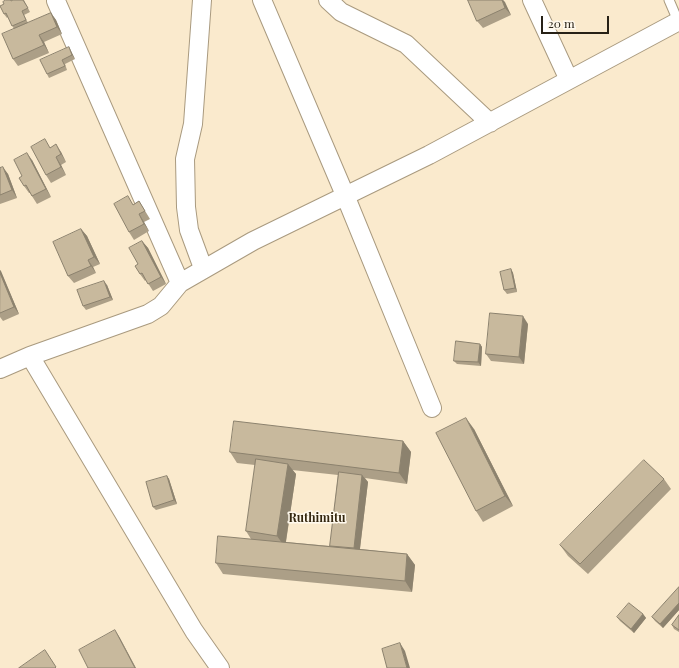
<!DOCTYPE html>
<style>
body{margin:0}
#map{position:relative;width:679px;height:668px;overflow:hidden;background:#faeacd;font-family:"Playfair Display",serif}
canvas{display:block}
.scale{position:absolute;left:541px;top:16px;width:68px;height:18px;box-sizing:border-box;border:2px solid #272116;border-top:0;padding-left:5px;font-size:12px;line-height:14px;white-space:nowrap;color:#272116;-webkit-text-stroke:3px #fff9ed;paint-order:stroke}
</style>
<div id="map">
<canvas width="679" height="668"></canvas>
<div class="scale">20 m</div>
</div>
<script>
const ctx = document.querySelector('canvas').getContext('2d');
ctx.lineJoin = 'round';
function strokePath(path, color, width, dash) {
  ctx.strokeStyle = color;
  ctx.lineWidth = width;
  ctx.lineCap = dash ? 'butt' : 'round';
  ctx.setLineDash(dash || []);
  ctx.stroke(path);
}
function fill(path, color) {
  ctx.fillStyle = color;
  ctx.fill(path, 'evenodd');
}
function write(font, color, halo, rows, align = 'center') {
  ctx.font = font + ' "Playfair Display",serif';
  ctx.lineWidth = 3;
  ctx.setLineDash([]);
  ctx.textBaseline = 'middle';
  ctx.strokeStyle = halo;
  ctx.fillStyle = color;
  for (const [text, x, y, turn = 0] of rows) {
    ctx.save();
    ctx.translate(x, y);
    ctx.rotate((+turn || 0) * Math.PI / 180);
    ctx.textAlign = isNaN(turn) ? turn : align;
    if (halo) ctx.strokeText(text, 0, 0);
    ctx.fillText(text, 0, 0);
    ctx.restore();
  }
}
const lane = new Path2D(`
 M669 0 678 21`);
const street = new Path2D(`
 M202 0 193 124 185 159 186 207 189 230 203 268
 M262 0 345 195 432 408
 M328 0 341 12 406 44 490 123
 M532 0 569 80
 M56 1 180 283
 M30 356 194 631 220 668
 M0 369 30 356 148 314 161 306 180 283 253 241 429 155 679 21`);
strokePath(lane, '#a99a7f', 11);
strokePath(street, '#a99a7f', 20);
strokePath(lane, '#fff', 9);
strokePath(street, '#fff', 18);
fill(new Path2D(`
 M6 0 12 1 24 0 30 12 24 15 28 23 51 13 56 20 62 34 44 42 49 53 18 66 13 59 14 29 8 17 7 18 4 14V4Z
 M468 0H503L511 15 483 28 477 21Z
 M69 47 75 59 65 64 67 70 49 78 47 74Z
 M50 147 61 152 66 162 61 165 66 175 51 183 46 175Z
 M32 160 51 197 37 204 30 193H29L24 186 22 176Z
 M0 168 8 174 17 198 0 204Z
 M139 201 150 219 144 222 149 231 134 240 129 232 134 204Z
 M81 229 87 236 100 264 93 267 96 273 74 283 68 276Z
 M142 241 148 248 166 284 153 291 146 280 145 281 140 274 138 264Z
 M511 269 513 273 517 292 507 294 504 290Z
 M0 270 19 314 3 321 0 317Z
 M107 285 113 300 86 310 83 306Z
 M528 324 524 364 491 361 486 354Z
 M480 344 482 347 481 366 457 364 454 361Z
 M474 429 513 506 483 522 476 511Z
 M403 441 411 452 407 484 365 478 368 482 360 549 407 554 415 565 412 592 223 574 216 563 251 539 246 531 255 465 237 463 230 452ZM292 470 338 475 330 546 286 542 296 474Z
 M167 476 169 479 177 504 156 510 153 507Z
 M664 479 671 489 588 574 568 556 560 545Z
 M679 587V610L663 628 655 621 652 617Z
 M643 614 646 618 634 633 620 621 617 617Z
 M679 615V632L674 629 672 625Z`), '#ac9f87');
fill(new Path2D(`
 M502 0H503L505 2 511 15 505 8Z
 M51 13 56 20 62 34 57 27Z
 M39 35 44 42 49 53 44 45Z
 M69 47 75 59 72 55Z
 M56 144 61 152 66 162 61 154Z
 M27 153 32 160 51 197 46 189Z
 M56 157 61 165 66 175 61 167Z
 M3 167 8 174 17 198 12 190Z
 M139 214 144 222 149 231 144 224Z
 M81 229 87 236 100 264 94 257Z
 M142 241 148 248 166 284 161 277Z
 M88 260 93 267 96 273 91 266Z
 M511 269 513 273 517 292 515 288Z
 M0 270 1 271 19 314 14 307 0 273Z
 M104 281 107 285 113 300 110 297Z
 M523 316 528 324 524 364 519 357Z
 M480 344 482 347 481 366 478 362Z
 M466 418 474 429 513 506 505 496Z
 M403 441 411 452 407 484 399 473Z
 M288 464 296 474 285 547 277 536Z
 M362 475 368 482 359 556 354 548Z
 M167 476 169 479 177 504 174 500Z
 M407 554 415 565 412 592 405 581Z
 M679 603V610L663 628 660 624Z
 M643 614 646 618 634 633 631 629Z
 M115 630 120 638 136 668H135Z
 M400 643 405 651 410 668H407Z`), '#8c826e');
const building = new Path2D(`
 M6 0H11V1L13 0H23L28 8 22 11 26 20 12 26 6 13 4 14 0 6 4 4 3 2Z
 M468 0H502L505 8 477 21Z
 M51 13 57 27 39 35 44 45 13 59 2 34Z
 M69 47 72 55 62 60 65 66 47 74 40 60Z
 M45 139 50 148 56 144 61 154 56 157 61 167 46 175 31 147Z
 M27 153 46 189 32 196 26 185 24 186 19 178 22 176 14 160Z
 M3 167 12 190 0 195V168Z
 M128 196 133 205 139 201 145 211 139 214 144 224 129 232 114 204Z
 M81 229 94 257 88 260 91 266 68 276 53 242Z
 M142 241 161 277 148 284 142 273 140 274 135 266 138 264 129 248Z
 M511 269 515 288 504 290 500 272Z
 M0 273 14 307 0 313Z
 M104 281 110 297 83 306 77 290Z
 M490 313 523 316 519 357 486 354Z
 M456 341 480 344 478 362 454 361Z
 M466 418 505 496 476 511 436 433Z
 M234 421 403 441 399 473 230 452Z
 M256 459 288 464 277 536 246 531Z
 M644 460 664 479 580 564 560 545Z
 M339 472 362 475 354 548 330 546Z
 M167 476 174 500 153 507 146 482Z
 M218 536 407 554 405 581 216 563Z
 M679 587V603L660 624 652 617Z
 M629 603 643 614 631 629 617 617Z
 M679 615V630L672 625Z
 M115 630 135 668H88L79 650Z
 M400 643 407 668H387L382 649Z
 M45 650 56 667 55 668H19Z`);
fill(building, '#c8b99d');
strokePath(building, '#8c826e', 1);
write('bold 12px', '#34270f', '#fff9ed', [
 ["Ruthimitu",317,518]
]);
</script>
